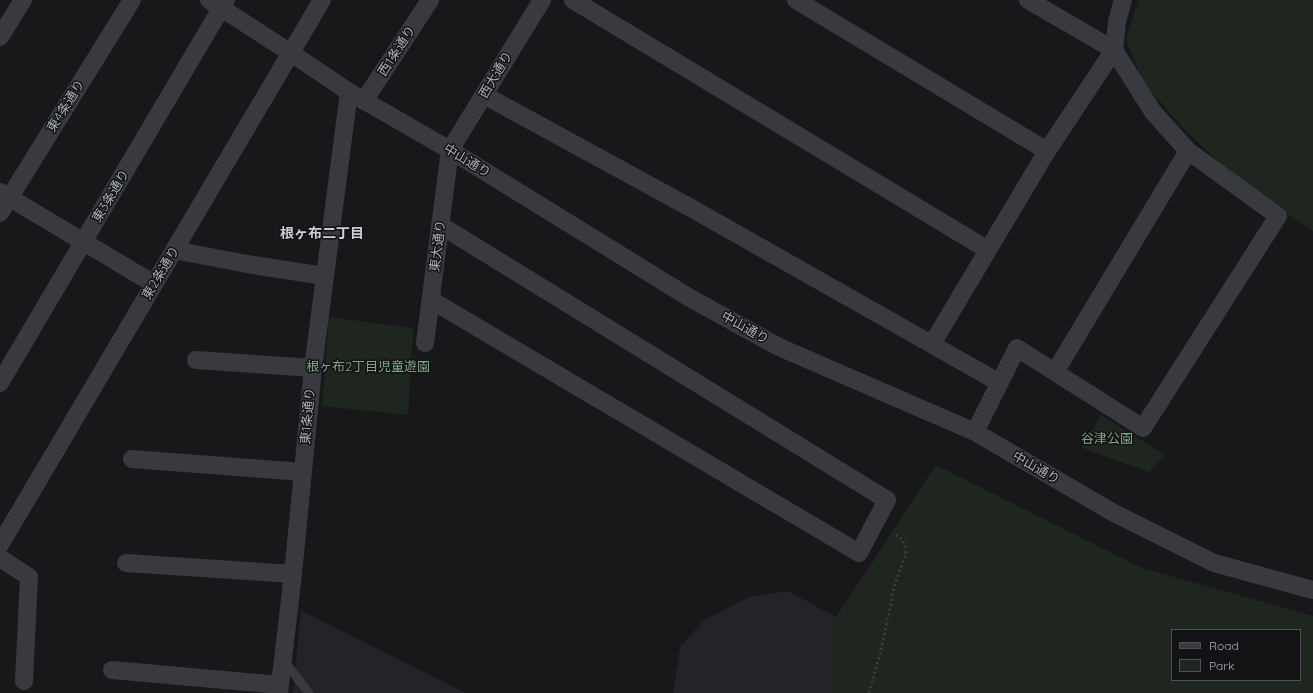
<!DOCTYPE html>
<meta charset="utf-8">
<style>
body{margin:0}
#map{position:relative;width:1313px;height:693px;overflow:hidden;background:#18181b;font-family:Quicksand,sans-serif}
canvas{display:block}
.legend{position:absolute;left:1171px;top:629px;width:130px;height:52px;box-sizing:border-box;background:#131316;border:1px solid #4f5158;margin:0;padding:5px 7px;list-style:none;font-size:12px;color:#aaaebb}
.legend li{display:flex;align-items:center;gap:8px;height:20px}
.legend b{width:20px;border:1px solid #4f5158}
</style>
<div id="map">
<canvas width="1313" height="693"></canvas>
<ul class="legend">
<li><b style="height:5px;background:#393a40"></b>Road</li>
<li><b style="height:11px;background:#1e261f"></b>Park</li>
</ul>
</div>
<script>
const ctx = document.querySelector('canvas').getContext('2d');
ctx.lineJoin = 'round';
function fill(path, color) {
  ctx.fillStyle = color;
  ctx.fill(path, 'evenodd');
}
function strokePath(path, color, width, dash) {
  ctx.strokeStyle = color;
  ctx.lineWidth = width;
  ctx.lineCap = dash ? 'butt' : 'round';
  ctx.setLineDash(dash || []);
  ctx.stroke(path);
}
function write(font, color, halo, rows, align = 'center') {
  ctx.font = font + ' Quicksand,"Noto Sans JP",sans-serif';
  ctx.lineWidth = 3;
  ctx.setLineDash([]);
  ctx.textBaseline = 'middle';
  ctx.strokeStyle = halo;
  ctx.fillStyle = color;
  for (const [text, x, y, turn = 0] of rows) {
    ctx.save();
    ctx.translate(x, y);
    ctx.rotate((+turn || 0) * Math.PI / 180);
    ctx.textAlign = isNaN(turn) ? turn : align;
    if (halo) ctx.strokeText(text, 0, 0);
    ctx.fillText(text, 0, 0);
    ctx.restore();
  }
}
fill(new Path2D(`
 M788 591 858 629 845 693H673L680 647 703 621 749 597Z
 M301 611 466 693H293Z`), '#242428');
fill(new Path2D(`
 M1139 0H1313V231L1234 177 1185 130 1143 83 1126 39Z
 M329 317 413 328 408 415 322 406Z
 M1101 415 1165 455 1149 472 1082 448Z
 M936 465 1142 568 1313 616V693H834L833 622ZM1172 630H1300V680H1172Z`), '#1e261f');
strokePath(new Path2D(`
 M869 693 881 650 895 584 906 553 903 540 893 533`), '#3f4147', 2.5, [2, 3]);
strokePath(new Path2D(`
 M284 661 309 693`), '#393a40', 9);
strokePath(new Path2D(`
 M209 0 300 59 349 92 450 150 690 298 779 347 975 432 1114 513 1214 563 1313 590
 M573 0 988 250
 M796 0 1047 151
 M0 37 23 0
 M484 95 691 208 1000 383
 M364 101 430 0
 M0 192 154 284
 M0 213 132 0
 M174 250 247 264 324 276
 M431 300 859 553 887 500 440 225
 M425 343 450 150 542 0
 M932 344 1047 151 1114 50 1028 0
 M196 360 313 368
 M1055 372 1188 151
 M0 383 226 0
 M975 432 1017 348 1143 428 1278 216 1188 151 1153 112 1114 50 1117 22 1123 0
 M132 459 303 472
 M0 545 322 0
 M0 558 29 577 24 681
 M126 563 293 574
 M112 670 280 685
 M279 693 293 574 313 368 349 92`), '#393a40', 18);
write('13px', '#aaaebb', '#131316', [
 ["西1条通り",397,51,-57],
 ["西大通り",496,75,-59],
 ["東4条通り",66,106,-58],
 ["中山通り",467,161,31],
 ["東3条通り",111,196,-59],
 ["東大通り",438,246,-83],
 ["東2条通り",161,273,-59],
 ["中山通り",745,328,29],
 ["東1条通り",308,416,-85],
 ["中山通り",1036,468,30]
]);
write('13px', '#7fa784', '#131316', [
 ["根ヶ布2丁目児童遊園",368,367],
 ["谷津公園",1107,439]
]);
write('bold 14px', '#cbcdd7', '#131316', [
 ["根ヶ布二丁目",322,234]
]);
</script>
